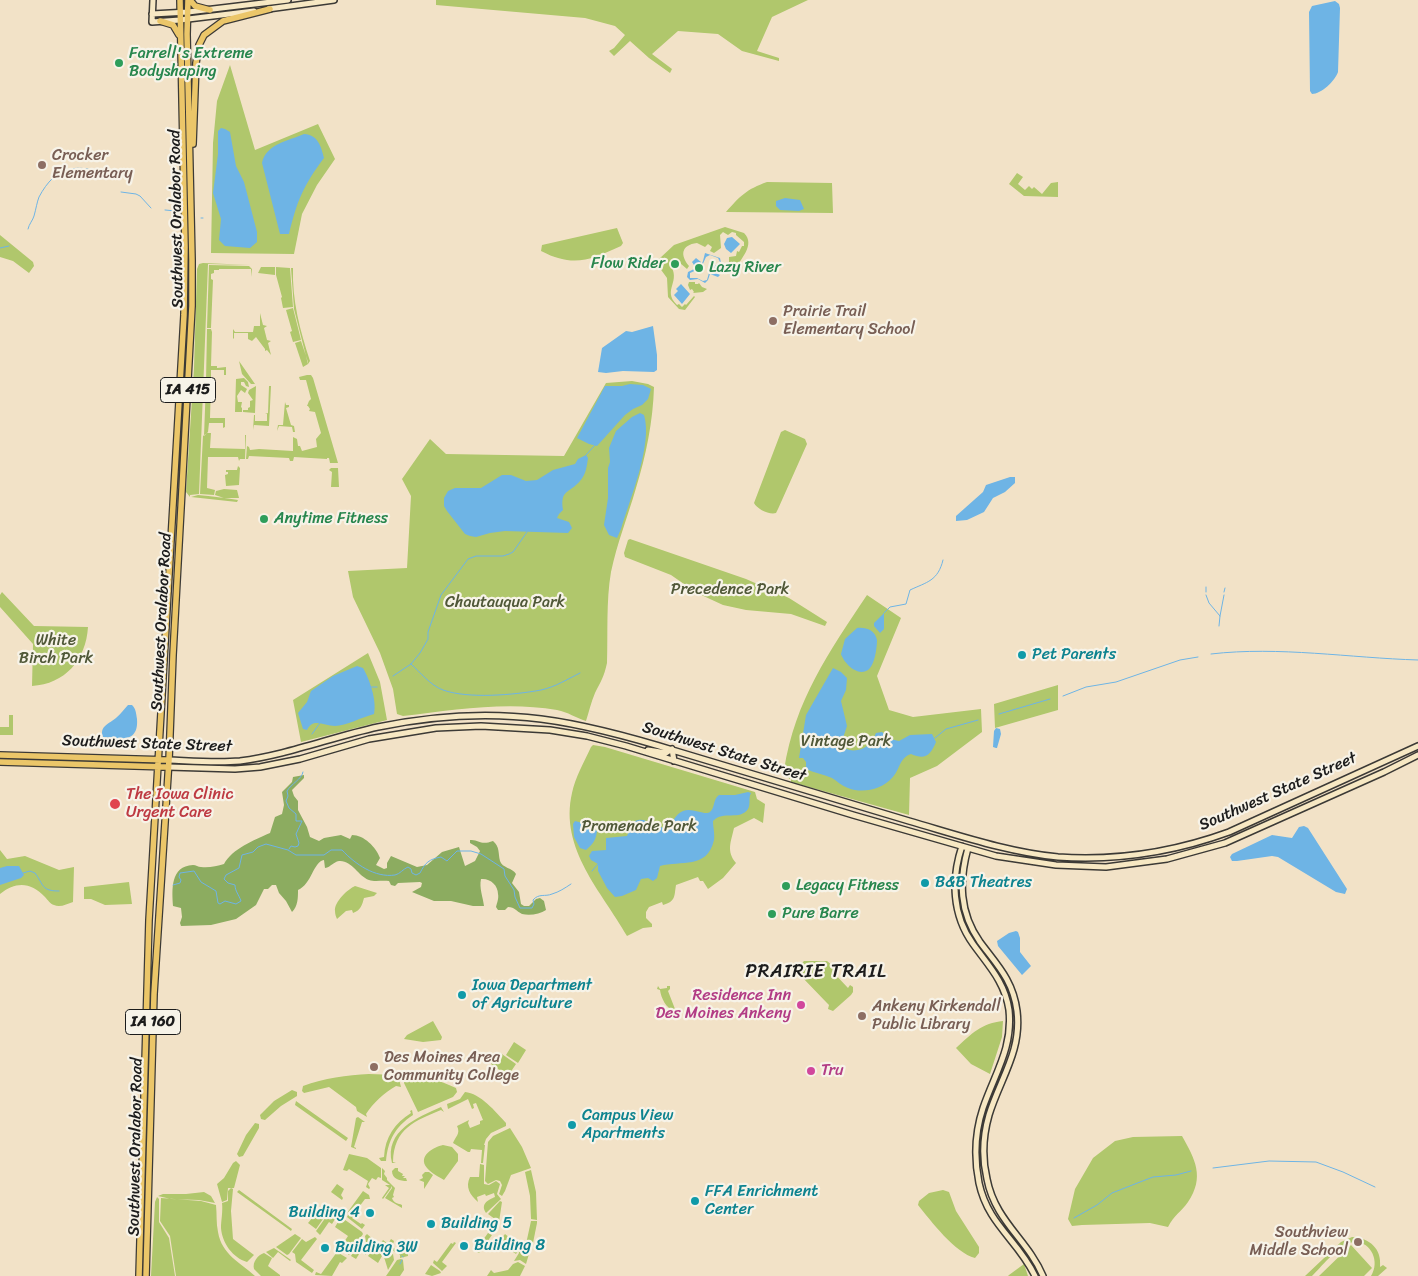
<!DOCTYPE html>
<style>
body{margin:0}
canvas{display:block;background:#f2e2c7}
</style>
<canvas width="1418" height="1276"></canvas>
<script>
const ctx = document.querySelector('canvas').getContext('2d');
ctx.lineJoin = 'round';
function fill(path, color) {
  ctx.fillStyle = color;
  ctx.fill(path, 'evenodd');
}
function strokePath(path, color, width, dash) {
  ctx.strokeStyle = color;
  ctx.lineWidth = width;
  ctx.lineCap = dash ? 'butt' : 'round';
  ctx.setLineDash(dash || []);
  ctx.stroke(path);
}
function write(font, color, halo, rows, align = 'center') {
  ctx.font = font + ' Sriracha,sans-serif';
  ctx.lineWidth = 4.5;
  ctx.setLineDash([]);
  ctx.textBaseline = 'middle';
  ctx.strokeStyle = halo;
  ctx.fillStyle = color;
  for (const [text, x, y, turn = 0] of rows) {
    ctx.save();
    ctx.translate(x, y);
    ctx.rotate((+turn || 0) * Math.PI / 180);
    ctx.textAlign = isNaN(turn) ? turn : align;
    if (halo) ctx.strokeText(text, 0, 0);
    ctx.fillText(text, 0, 0);
    ctx.restore();
  }
}
fill(new Path2D(`
 M436 0H808L772 17 757 51 779 58V61L742 51 718 34 678 31 652 54 672 69 670 73 649 58 630 41 614 56 609 51 614 48 625 35 615 26 585 18 436 5Z
 M230 65 255 150 318 124 335 159 317 185 302 214 294 254 211 253 213 143 217 101Z
 M1017 173 1023 177 1018 184 1025 190 1029 186 1032 189 1034 187 1042 194 1051 183 1058 182V197L1024 196 1009 184Z
 M767 182 832 183 833 213 726 212C740 196 747 189 767 182Z
 M725 227 744 233C756 245 740 259 735 270L729 268V257L736 256 737 251 739 252 742 246H744V242L736 235V233L732 232 728 235 723 232 720 235 721 248 714 253 710 251 712 247 708 244 705 247 697 243C681 245 680 255 689 266L687 269 674 258 669 263C683 282 661 289 677 305L679 304 682 307 685 304 686 305 694 296 695 297 685 310 679 309 668 297 667 278 659 267V259L674 245Z
 M617 228 623 243 621 246C590 260 574 268 541 251L542 245Z
 M0 235 33 262 34 266 29 273 13 261 0 257Z
 M203 263 251 265 208 264 199 494 190 495V497L186 492 194 368 197 269 199 264Z
 M209 265 249 266 252 269 251 277V269H219V270H214V273L211 274V279L213 280 211 328H207Z
 M261 267H275V275L258 273Z
 M276 267 290 268 293 307 283 308 281 298 282 297 276 275Z
 M293 268C292 301 300 330 310 361L308 364 294 309 291 268Z
 M689 282H695V284H698L699 283 702 287 707 289 703 292 693 293 694 292 692 289 690 290 688 285Z
 M293 308 301 340 293 342 290 332 292 331 286 310Z
 M260 313 263 325 267 326 264 328 267 340 271 341 268 343 271 355 267 350 265 351V349L256 337 252 341 248 339V333H234V339L233 338V329L235 332H253L254 326H260Z
 M207 329H211L212 332 211 366H217V368L226 367V375H224V370H211V382H206Z
 M301 341 308 362V364L303 367 295 343Z
 M239 361 255 384H251L242 374Z
 M307 375H311L313 378 338 463H330L329 458H327V459L294 457 293 461H290L289 458 249 456 248 459H246L247 446 249 447 250 450 259 449 293 451V437L297 439 298 446H300L302 451 317 447 316 439 321 433 315 412 309 411 310 409 308 406H307L309 401 311 399 306 380H300L299 377Z
 M244 378 248 382 249 387 246 386 244 382H241V385L247 389 245 393 241 390 237 396 238 402H242L241 407 242 408V412H235L236 379Z
 M632 381 648 384 654 387C653 421 646 456 636 488 628 516 617 543 611 572 606 601 608 633 607 663 604 677 601 681 595 693 591 702 589 712 586 721 576 718 568 712 557 710 506 701 454 710 403 716L397 714 393 689 380 653 353 597 348 571 407 568 411 496 402 479 430 439 446 454 564 456 606 383Z
 M206 383H211L210 418H225V427L223 428V423H209L208 432 204 436Z
 M256 386 255 413 243 412V410H248V408L250 407V401L253 400 248 393 249 390Z
 M269 386H271L269 426 254 425 253 430 254 415H255V421H267V414H265L268 413Z
 M285 402 286 405H289V407L286 408 291 425 294 426 295 432H293L292 427 279 426 277 431 278 425H283Z
 M785 430 805 439 807 444 778 509 776 513C769 515 757 509 754 503L781 432Z
 M207 433H211L210 448 245 449V435H246L245 459H240L239 461 238 457H208L207 488 215 490 214 495 200 494 203 436Z
 M238 466 240 468 239 485 226 486 225 475 228 474V472H226V470H237Z
 M331 468H338L339 487H331L332 472 329 470Z
 M224 489 237 490 239 498H224L215 495 216 491Z
 M198 495C212 496 225 498 238 500L237 502 191 497Z
 M630 539 746 579 789 598 827 622 825 626 791 614 746 610 723 605 697 593 671 575 625 557 624 553 628 540Z
 M2 592 34 626 88 627C86 660 65 684 32 686L33 644 0 607V595Z
 M867 595 901 618 877 676 889 710 913 717 981 709 982 732 937 766 910 778 909 815 791 782V779H789L788 773 784 770C795 700 829 652 867 595Z
 M368 653 380 682 387 720 301 742 293 700Z
 M1058 685V710L995 728 994 704Z
 M9 715H13V735H0V727H9Z
 M593 745 605 747 755 792 757 799 765 804 763 823 754 818 734 828C731 842 726 851 736 863L723 878 708 889 703 881H700L698 877 676 885C674 897 676 901 663 905L662 902 649 907 646 912V918L652 924V927L643 928 627 936C602 892 559 849 572 793 575 778 584 762 591 747Z
 M0 850 7 859 25 856 59 870 74 867 73 902C67 904 60 908 54 905 50 904 48 900 45 897 31 882 16 881 0 894Z
 M129 882 132 904 105 905 91 899H84V887Z
 M355 886 377 893 374 896 364 898C362 905 361 910 353 913L352 910 346 911 337 919C336 917 335 914 335 911 334 902 348 889 355 886Z
 M804 961H827L834 967 833 972 848 988 850 985 853 987V992L851 995 833 1011 828 1009 829 1005 827 1003 800 975 798 977 795 974V970Z
 M658 986 660 989 667 988V986H670V989L668 991 675 1009 674 1011C666 1008 661 998 660 990L657 989Z
 M433 1021 442 1037 441 1040 423 1042 404 1039 407 1035Z
 M1003 1021 1002 1037 990 1074 971 1064 956 1048C971 1034 982 1023 1003 1021Z
 M514 1042 526 1050 518 1063 506 1055Z
 M499 1052 516 1064 508 1076 491 1064Z
 M369 1074 398 1075 401 1087 396 1086C384 1093 373 1103 366 1114L367 1117 357 1111 356 1107 329 1087 304 1093 302 1091 303 1086C324 1078 347 1075 369 1074Z
 M406 1075C423 1075 441 1081 456 1088L457 1092 453 1097 418 1112 404 1083V1077Z
 M292 1090 297 1092V1096L281 1106 265 1120 261 1119 260 1115 274 1101Z
 M465 1092C480 1093 496 1112 506 1123V1126L491 1133 486 1139 484 1145H485L483 1163H481L482 1150 471 1149 470 1152H468L453 1143C455 1137 461 1134 457 1126L469 1120 468 1123 470 1128 480 1124V1121L483 1120 476 1103 473 1104 474 1108 472 1109 468 1099 448 1109 447 1104 460 1099Z
 M296 1101 348 1138 346 1141 295 1105Z
 M441 1107 444 1112 441 1110C415 1121 394 1128 393 1162L396 1163H392C384 1131 418 1117 441 1107Z
 M412 1110 413 1115C395 1127 388 1140 386 1161H381L379 1158 384 1157C385 1137 395 1123 411 1113L410 1111Z
 M358 1117 365 1122H362L354 1147 356 1148V1149L351 1147 356 1118Z
 M255 1123 259 1124V1128L243 1156 239 1157 237 1154 246 1135Z
 M510 1128 522 1147 531 1168 511 1175 505 1191 502 1196 499 1194 502 1185 500 1181 496 1180 488 1184 485 1181 488 1142 493 1136Z
 M1182 1136C1195 1159 1205 1177 1188 1202 1181 1212 1174 1215 1168 1227L1150 1223 1082 1225 1072 1226 1068 1219 1075 1189 1093 1158 1115 1141 1133 1137Z
 M443 1145 452 1147 458 1154V1161L444 1180C439 1177 431 1173 427 1168 417 1156 434 1147 443 1145Z
 M349 1154 367 1158 381 1168V1178L378 1177 376 1180 372 1178 368 1184 370 1188 369 1189 366 1187 368 1181 349 1169 347 1171 343 1170Z
 M236 1161 240 1165 234 1188H228L227 1200 222 1202 217 1184 224 1178 233 1163Z
 M480 1164 484 1165V1184L489 1185 496 1181 500 1184 497 1194 501 1199 486 1213C480 1204 488 1200 495 1197L494 1193 486 1196 485 1194 477 1197 478 1202C470 1195 465 1187 470 1177H479Z
 M382 1168 385 1171 384 1174 387 1178V1180L395 1188 393 1195 394 1197 392 1198C394 1204 398 1203 402 1205V1208L385 1198 392 1188 391 1186V1188L383 1199 382 1198 389 1188 385 1185H390L382 1180Z
 M395 1168H398V1171L403 1174 402 1176H405L403 1178H406L407 1181C400 1181 392 1179 392 1171Z
 M531 1170 536 1192 537 1220 531 1219 530 1196 525 1172Z
 M425 1172H429L433 1175 424 1189V1182L419 1180 423 1178 422 1175Z
 M337 1184 344 1189 341 1195 343 1198 342 1200 331 1192Z
 M231 1188 233 1189 231 1211 233 1239 254 1255 247 1262C233 1258 222 1243 221 1228 221 1220 223 1212 222 1203L228 1201V1191Z
 M239 1190 292 1229 291 1231 237 1192Z
 M943 1190 949 1192 956 1211 979 1247V1253L975 1258C955 1253 931 1221 918 1205L919 1201 929 1193Z
 M363 1191 369 1195 370 1199H365L359 1207 358 1206 347 1213Z
 M204 1192 211 1196 215 1203 199 1200 171 1199 158 1196 163 1194H186Z
 M157 1197 159 1199V1222L169 1238 175 1276H151L155 1202Z
 M161 1198 201 1201 216 1205C217 1214 216 1223 218 1232 222 1255 240 1262 255 1276H176L170 1236 160 1221Z
 M500 1201 502 1202 499 1222 488 1214Z
 M324 1204 330 1209 316 1229 308 1223Z
 M358 1208 352 1218 361 1224 362 1223 365 1225 362 1229 347 1217 348 1215Z
 M331 1210 338 1214 332 1224 329 1222 320 1235 316 1231Z
 M341 1217 362 1232 363 1234 349 1255 344 1251V1249L340 1248 348 1236 335 1227Z
 M531 1221H537V1223L533 1243 528 1246 526 1244Z
 M488 1233 492 1235 479 1253 475 1251Z
 M295 1234 301 1238 289 1254 287 1255 276 1247Z
 M367 1234 375 1241 368 1253 365 1236Z
 M505 1234 516 1243 518 1251 516 1254 499 1242Z
 M315 1237 317 1239 301 1260 314 1270 312 1273 296 1262 295 1254 292 1252 302 1239 306 1242Z
 M1352 1237C1370 1238 1382 1249 1380 1267L1383 1265 1387 1268 1378 1276H1371C1382 1259 1367 1235 1347 1244 1336 1249 1321 1267 1312 1276H1305L1341 1242Z
 M361 1238H363L366 1255 361 1251 356 1259 351 1256Z
 M391 1239 394 1241 392 1247 400 1252 406 1243 414 1249 412 1251 410 1250V1247H407L406 1248 408 1251V1256L400 1258V1255L381 1243 383 1240 388 1244Z
 M454 1242 456 1243 442 1262 447 1266 442 1271 433 1263 434 1260 437 1262 451 1243 453 1244Z
 M376 1244H378L382 1256 378 1263 368 1256Z
 M518 1244 529 1254 526 1264 520 1260 514 1261 519 1253Z
 M1351 1245 1372 1268 1364 1276H1319Z
 M274 1248 291 1260 290 1261 278 1252 273 1258 266 1252Z
 M337 1252 347 1258 342 1263 340 1262 332 1276 315 1275 316 1272 321 1274Z
 M264 1253 272 1258 268 1266 280 1275V1276H261L254 1269C252 1262 258 1255 264 1253Z
 M393 1254 394 1260 388 1270 384 1257Z
 M401 1259 403 1260 404 1270 400 1276H386L397 1260Z
 M518 1262 525 1266 520 1276H487L491 1270 494 1273 508 1270 513 1264Z
 M1024 1264 1028 1276H1008L1009 1275Z
 M431 1265 440 1271 441 1273 432 1276 425 1274Z`), '#b0c76c');
fill(new Path2D(`
 M304 775V778L292 790 294 796 298 801V810L307 827 310 837 319 841 324 838 341 835 350 839 352 835C364 835 376 847 380 858L376 865 384 869 387 868V863L391 856 417 867 427 865 442 852 459 847 465 866 475 861 480 851 477 847 470 843V840C479 839 480 846 493 841 500 847 498 853 500 861 502 868 513 868 516 874L512 883 519 892 521 904 524 906H529L536 899 540 898 544 901 546 910C540 914 530 916 522 914 516 911 515 907 508 907L505 910H498L496 907C497 903 499 898 498 894 498 885 490 878 481 879 479 888 483 897 484 906H473L451 901H434L412 892 421 887 422 883 420 882 398 883 395 886 391 885 389 881C382 880 375 882 369 880 358 876 352 860 339 861 333 862 331 867 325 868L324 860C313 862 312 884 298 890 298 898 298 906 292 912L286 901 279 893 276 885H272L268 889H264L256 905 236 919 211 925 181 926 180 923 182 917 181 908 173 906C172 890 170 866 193 865 196 865 198 867 201 867 209 868 217 866 224 864 232 849 254 840 270 833L275 817 282 814 284 805 282 792 292 782 293 777Z`), '#8cac60');
fill(new Path2D(`
 M1335 1 1339 4 1340 8 1338 72C1335 81 1321 94 1312 94L1310 91 1309 12 1312 6Z
 M221 128 225 129 230 132 236 166 244 182 257 232V242L250 248 225 246 219 240 221 219 213 193 218 154V131Z
 M304 134C318 135 321 146 324 158 303 186 297 201 289 234H280L262 163C266 144 288 141 304 134Z
 M785 198 800 200 804 209 799 211 780 210 776 206V201Z
 M732 237 740 244 731 253 726 249 724 244 727 238Z
 M705 253 720 258 721 263 714 270 720 275 718 277 710 274 708 280 705 283 698 279 690 280 687 277 688 272 698 267 696 268 692 262 696 258 701 262V266L703 261ZM710 255 718 258 720 262 710 269 707 280 703 281 697 278H690V273L701 268 706 257Z
 M681 284 690 294 682 304 674 295 678 291 676 289Z
 M653 326 657 355V370L654 372 623 371 606 373 598 372 602 348 626 331 632 332Z
 M630 384 643 385 651 389 648 399 642 405 633 409 625 415 597 446 589 444 577 438 605 386H622Z
 M640 413 644 415C653 444 630 499 621 529L617 538 609 535 604 525 608 498V468L610 462 609 448 616 431 632 417Z
 M586 455 588 458C587 465 586 475 580 481 569 494 560 489 563 510L559 514 557 518 569 522 572 528 568 533 505 531 490 533 476 537 470 536 465 534 447 511 444 506V498L448 491 455 488H481L502 475H511L526 481 537 480 553 470 575 464 578 459Z
 M1010 477H1015V483L1005 492 993 498 984 512 967 520 956 521V516L983 492 986 485Z
 M884 613V629L880 633 874 626V623Z
 M857 628C866 627 875 630 877 640 877 647 875 665 868 670 857 677 844 663 841 654L845 639Z
 M357 666 363 668C370 680 377 701 374 714 362 717 346 726 335 726 324 726 313 717 307 730L303 729 298 713 307 702 311 691 333 676Z
 M833 668 841 672 847 678 846 690 841 701 847 726 841 744C847 754 862 751 870 744 873 741 874 737 876 733L882 732 890 739 899 741 910 735 932 734 936 742C930 756 925 760 911 754 899 758 900 770 892 778 882 789 863 794 848 788 842 786 837 781 832 778 823 774 814 773 806 769V762L803 758H799L806 715Z
 M128 705H132C136 709 136 713 137 719 139 744 118 739 103 737 99 726 109 724 116 718 121 714 124 709 128 705Z
 M996 728 1000 729 1001 734 997 748H996L993 747 994 731Z
 M748 792 751 793C748 798 751 804 748 809 740 821 723 810 713 821 713 827 715 834 714 840 707 870 681 860 660 866L657 878 653 881 648 878 641 879 636 890 622 896 615 897 607 888 598 871V864L591 860 589 856 592 851 606 850V838L627 836C629 832 629 828 632 824 641 812 656 829 667 828 673 823 675 814 683 811 692 807 705 816 710 812 715 808 713 799 719 795H735Z
 M575 821 590 825 597 831C596 840 593 844 586 850L580 848 574 837 573 824Z
 M1304 826 1308 828 1347 889 1345 894 1336 892 1278 857 1272 856 1237 861H1232L1230 857 1232 854 1272 835 1292 838 1299 827Z
 M7 866H19L24 875 21 878 0 885V868Z
 M1016 931 1018 932 1020 938V952L1031 966 1022 975 998 946 997 941 1009 933Z`), '#6eb4e5');
strokePath(new Path2D(`
 M121 192 136 194 140 196 151 208
 M165 210 176 211
 M201 218H203
 M28 229C29 224 33 220 34 216 36 209 37 202 39 197 56 165 77 163 108 175
 M0 248 9 246
 M586 455 595 445
 M1206 587V592
 M1224 592 1225 588
 M1206 595 1209 603 1220 616 1219 626
 M884 613 890 607 906 604 910 590C927 582 938 581 943 560
 M1220 616 1224 595
 M1211 654C1279 646 1350 658 1418 660
 M411 664C421 673 430 685 443 690 468 699 514 695 541 690 555 687 568 679 580 673
 M393 676 411 664 420 653 428 639V632L441 595 468 559 476 556H503L509 554 513 552 527 532
 M371 687H377
 M1063 696 1086 687 1116 682 1180 660 1198 657
 M999 714 1050 699
 M312 734 320 723
 M935 738 946 729 978 720
 M289 849 291 846 295 847 298 846 299 843 296 834 302 821H296V814L289 808 286 801 288 796 287 791C291 784 302 779 303 772
 M592 871 598 864
 M23 873 30 871 35 873C44 885 41 891 59 891
 M173 885 180 883 181 880 179 877 180 873 194 871 201 882 216 891 218 903 220 904 225 901 236 904 241 901C239 895 235 891 235 885L228 883 224 879 226 875 239 868 242 855 253 852 258 847 266 844 288 850 296 855H324L331 850H342C355 864 375 878 395 875 400 874 403 869 408 867L411 869 412 873 416 875 420 873C425 863 429 859 441 857L447 861 457 851H471L481 854 504 869 505 876 514 890 515 897 520 908H532L534 904 533 900C539 893 545 897 552 894 559 892 565 888 571 884
 M1213 1168 1269 1161 1316 1162 1343 1172 1375 1187
 M1074 1218 1097 1205 1112 1193 1140 1182 1153 1177 1176 1175 1191 1171
 M402 1256 403 1257
 M400 1264 402 1260`), '#6eb4e5', 1);
const secondary = new Path2D(`
 M153 0 152 22 180 20 254 11
 M268 9 334 0
 M152 14 188 12 288 0
 M648 750 666 753 672 749 674 761
 M169 760C193 761 216 763 240 761 287 755 332 737 378 727 431 716 487 712 541 719 588 725 634 738 679 752 756 775 832 798 909 821 958 835 1007 852 1058 857 1116 861 1174 852 1229 832L1418 746
 M168 767 235 769 260 767 300 759 369 739 436 728 481 726 550 730 587 736 626 746 853 815 996 856 1056 865 1106 867 1167 859 1225 843 1384 772 1418 755
 M962 846C951 879 952 915 973 944 988 965 1005 982 1009 1010 1013 1048 995 1073 983 1108 975 1132 974 1158 979 1183 988 1225 1018 1240 1035 1276
 M968 848C959 881 959 912 980 942 997 965 1013 980 1017 1011 1022 1051 1000 1079 989 1115 983 1136 982 1158 987 1179 995 1221 1028 1240 1043 1276`);
const primary = new Path2D(`
 M190 0 195 6 210 10
 M160 21 173 25 179 35
 M193 144 196 63 199 45 204 35 223 21 270 9
 M0 755 169 760
 M0 762 168 767
 M139 1276 149 920 184 315 185 247 180 0
 M146 1276 154 994 169 760 173 655 192 306V260L187 34 188 0`);
strokePath(secondary, '#3c3a36', 8);
strokePath(primary, '#3c3a36', 8);
strokePath(secondary, '#f7e8c3', 5);
strokePath(primary, '#ebc669', 5.5);
for (const [x, y, r, color] of [
 [119,63,5,"#2e9e5b"],
 [42,165,5,"#8d6e63"],
 [675,264,5,"#2e9e5b"],
 [699,268,5,"#2e9e5b"],
 [773,321,5,"#8d6e63"],
 [264,519,5,"#2e9e5b"],
 [1022,655,5,"#0f9aa8"],
 [115,804,6,"#e0444e"],
 [925,883,5,"#0f9aa8"],
 [786,886,5,"#2e9e5b"],
 [772,914,5,"#2e9e5b"],
 [462,995,5,"#0f9aa8"],
 [801,1005,5,"#d1479c"],
 [862,1016,5,"#8d6e63"],
 [374,1067,5,"#8d6e63"],
 [811,1071,5,"#d1479c"],
 [572,1125,5,"#0f9aa8"],
 [695,1201,5,"#0f9aa8"],
 [370,1213,5,"#0f9aa8"],
 [431,1224,5,"#0f9aa8"],
 [1358,1242,5,"#8d6e63"],
 [464,1246,5,"#0f9aa8"],
 [325,1248,5,"#0f9aa8"]
]) {
  const dot = new Path2D();
  dot.arc(x, y, r, 0, 2 * Math.PI);
  ctx.fillStyle = color;
  ctx.fill(dot);
  strokePath(dot, '#f7f3e8', 2);
}
for (const [x, y, w] of [
 [188,390,55],
 [153,1022,55]
]) {
  const box = new Path2D();
  box.roundRect(x - w / 2, y - 12.5, w, 25, 4);
  ctx.fillStyle = '#f7f3e8';
  ctx.fill(box);
  strokePath(box, '#1c1c1c', 1);
}
write('bold 15px', '#1c1c1c', null, [
 ["IA 415",188,390],
 ["IA 160",153,1022]
]);
write('16px', '#27864d', '#f7f3e8', [
 ["Farrell's Extreme",129,54],
 ["Bodyshaping",129,72],
 ["Flow Rider",665,264,"right"],
 ["Lazy River",709,268],
 ["Anytime Fitness",274,519],
 ["Legacy Fitness",796,886],
 ["Pure Barre",782,914]
], 'left');
write('16px', '#785e54', '#f7f3e8', [
 ["Crocker",52,156],
 ["Elementary",52,174],
 ["Prairie Trail",783,312],
 ["Elementary School",783,330],
 ["Ankeny Kirkendall",872,1007],
 ["Public Library",872,1025],
 ["Des Moines Area",384,1058],
 ["Community College",384,1076],
 ["Southview",1348,1233,"right"],
 ["Middle School",1348,1251,"right"]
], 'left');
write('16px', '#1c1c1c', '#f7f3e8', [
 ["Southwest Oralabor Road",177,219,-91],
 ["Southwest Oralabor Road",162,622,-87],
 ["Southwest State Street",147,744,2],
 ["Southwest State Street",724,752,17],
 ["Southwest State Street",1278,792,-24],
 ["Southwest Oralabor Road",136,1147,-89]
]);
write('16px', '#505838', '#f7f3e8', [
 ["Precedence Park",730,590],
 ["Chautauqua Park",505,603],
 ["White",56,641],
 ["Birch Park",56,659],
 ["Vintage Park",846,742],
 ["Promenade Park",639,827]
]);
write('16px', '#0d838f', '#f7f3e8', [
 ["Pet Parents",1032,655],
 ["B&B Theatres",935,883],
 ["Iowa Department",472,986],
 ["of Agriculture",472,1004],
 ["Campus View",582,1116],
 ["Apartments",582,1134],
 ["FFA Enrichment",705,1192],
 ["Center",705,1210],
 ["Building 4",360,1213,"right"],
 ["Building 5",441,1224],
 ["Building 8",474,1246],
 ["Building 3W",335,1248]
], 'left');
write('16px', '#be3a42', '#f7f3e8', [
 ["The Iowa Clinic",126,795],
 ["Urgent Care",126,813]
], 'left');
write('16px', '#b23c85', '#f7f3e8', [
 ["Residence Inn",791,996],
 ["Des Moines Ankeny",791,1014],
 ["Tru",821,1071,"left"]
], 'right');
ctx.letterSpacing = '1px';
write('19px', '#1c1c1c', '#f7f3e8', [
 ["PRAIRIE TRAIL",816,972]
]);
ctx.letterSpacing = '0px';
</script>
